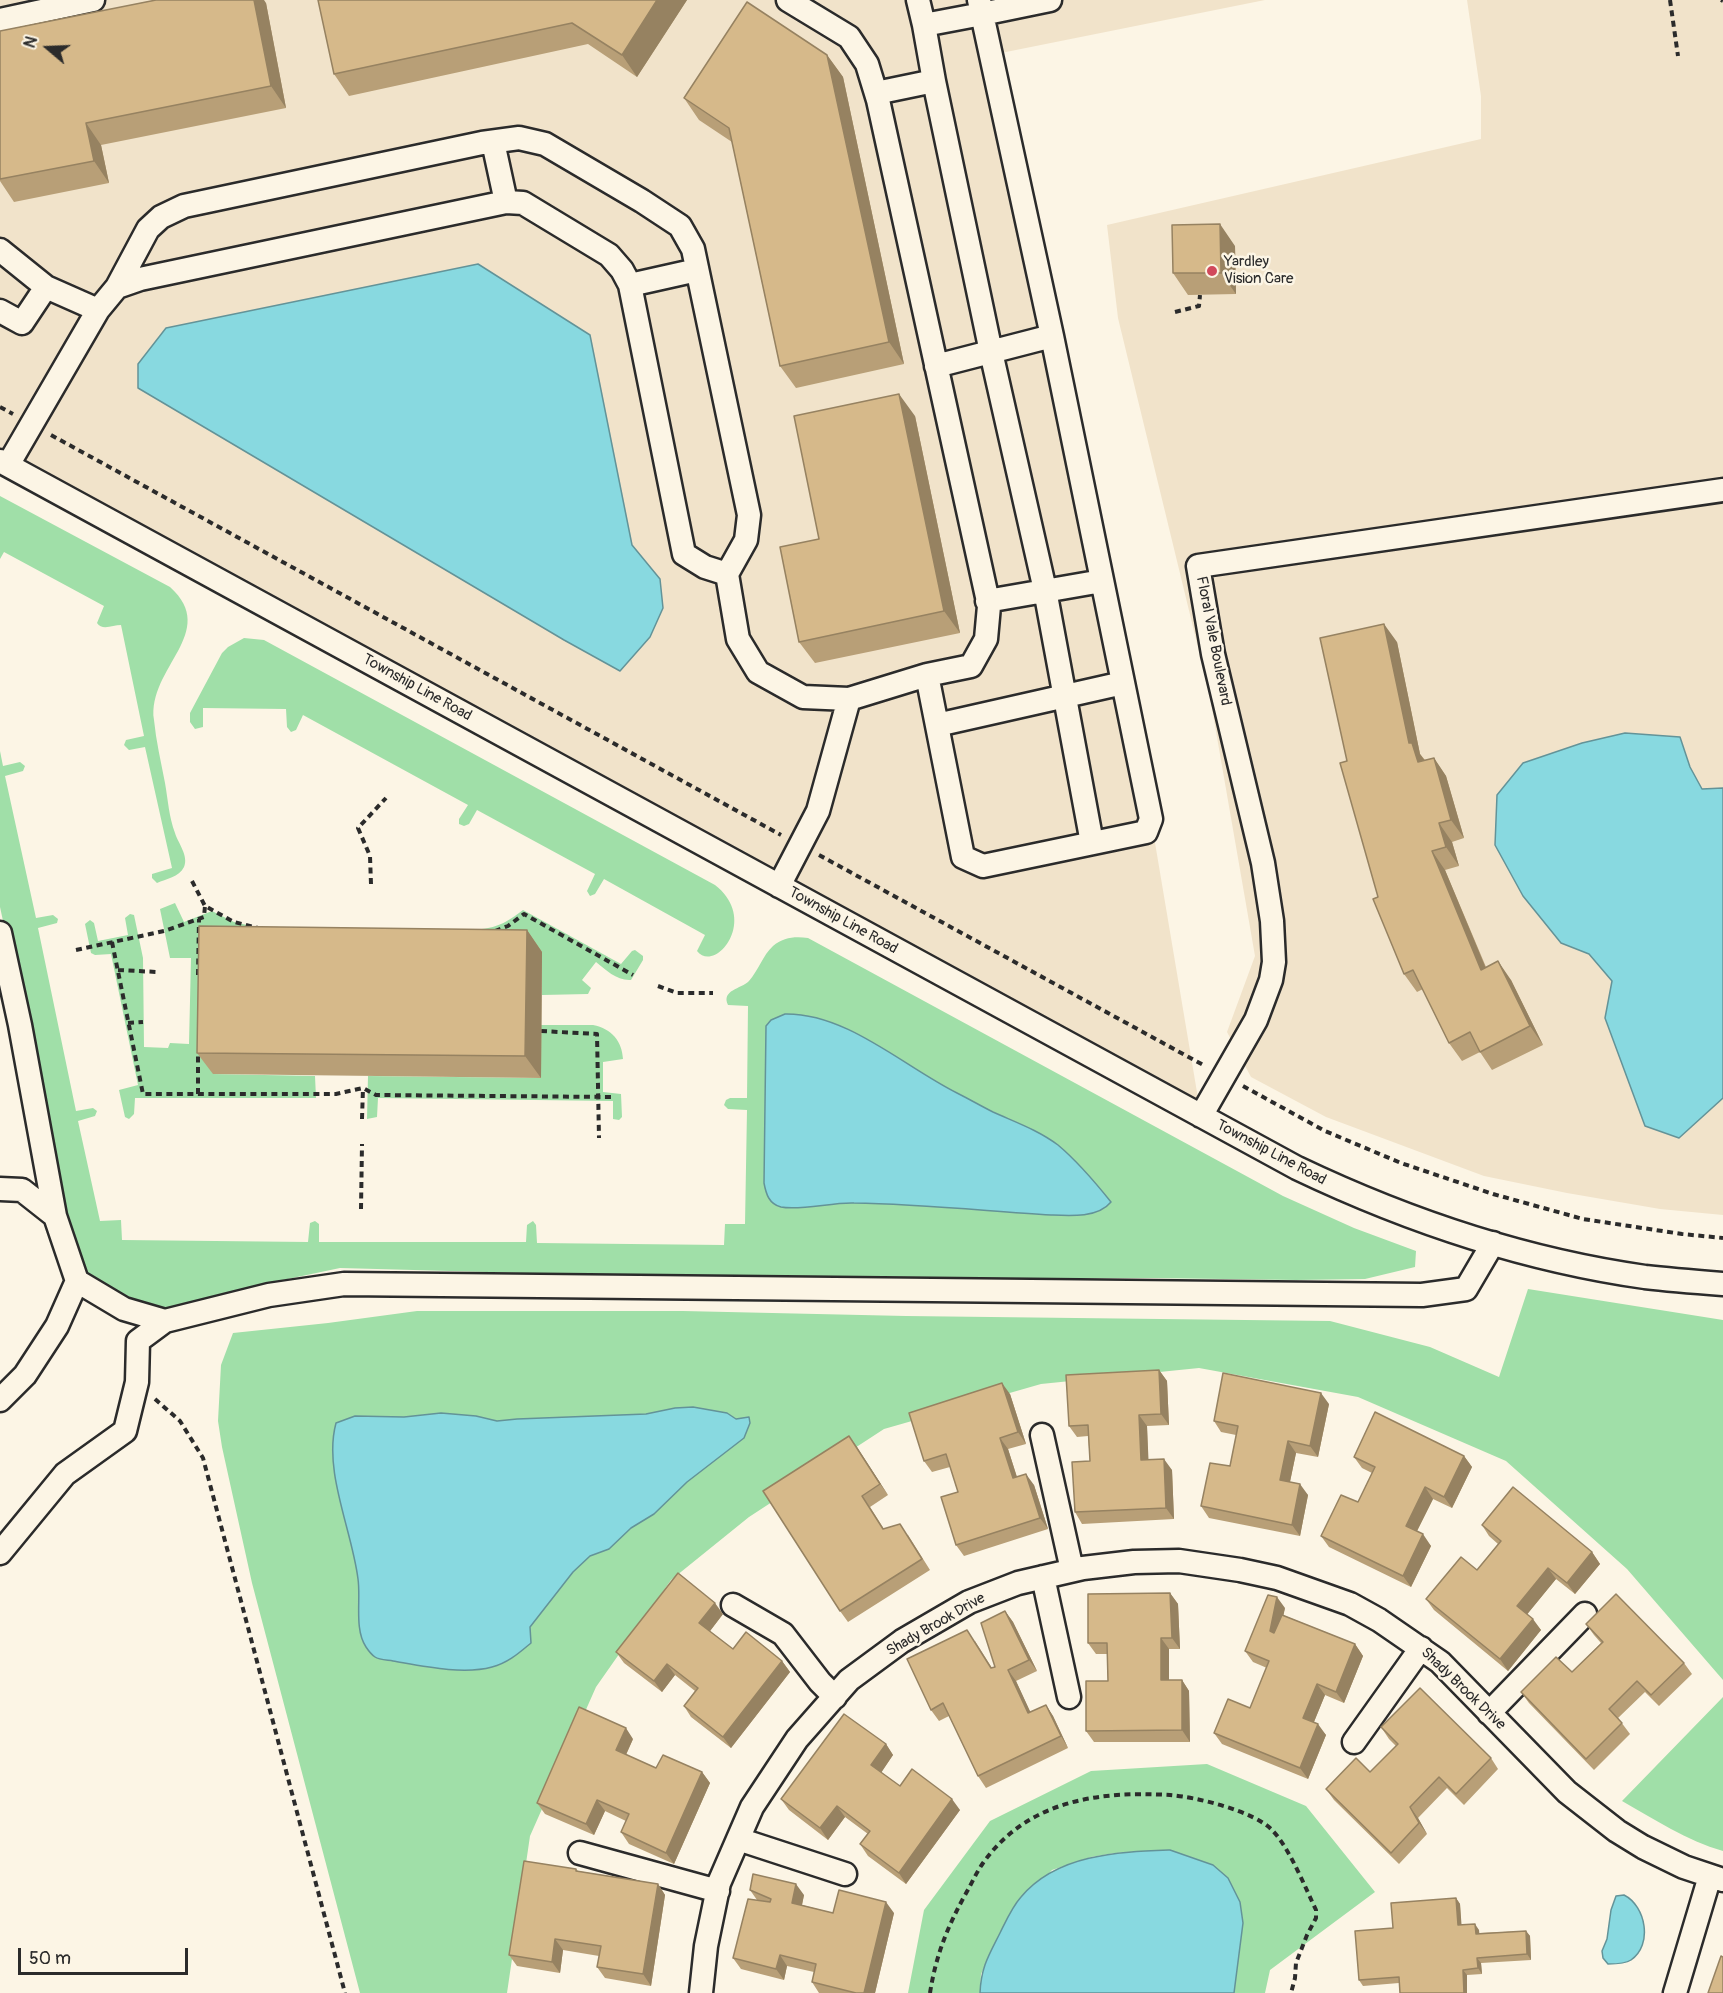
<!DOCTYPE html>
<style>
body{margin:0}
#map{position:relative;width:1723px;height:1993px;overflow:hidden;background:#fcf5e5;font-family:Pangolin,sans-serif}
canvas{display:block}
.north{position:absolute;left:18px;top:18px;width:60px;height:60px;-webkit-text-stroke:4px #fcf5e5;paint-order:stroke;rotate:289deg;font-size:16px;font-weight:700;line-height:24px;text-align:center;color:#2b2b2b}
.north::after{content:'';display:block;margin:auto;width:21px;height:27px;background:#2b2b2b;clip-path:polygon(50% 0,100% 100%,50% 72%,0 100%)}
.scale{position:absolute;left:18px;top:1948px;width:170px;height:27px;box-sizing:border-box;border:3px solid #2b2b2b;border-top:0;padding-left:8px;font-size:18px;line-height:21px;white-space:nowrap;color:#2b2b2b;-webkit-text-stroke:4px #fcf5e5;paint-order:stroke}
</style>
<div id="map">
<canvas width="1723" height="1993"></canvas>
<div class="north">N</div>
<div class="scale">50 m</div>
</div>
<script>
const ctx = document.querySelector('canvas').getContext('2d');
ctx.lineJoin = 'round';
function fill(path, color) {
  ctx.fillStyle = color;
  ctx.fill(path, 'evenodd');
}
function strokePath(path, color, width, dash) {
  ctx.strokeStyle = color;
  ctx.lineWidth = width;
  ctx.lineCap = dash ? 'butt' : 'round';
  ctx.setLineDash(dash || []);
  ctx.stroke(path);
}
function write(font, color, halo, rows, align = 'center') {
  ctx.font = font + ' Pangolin,sans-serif';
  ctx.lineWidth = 5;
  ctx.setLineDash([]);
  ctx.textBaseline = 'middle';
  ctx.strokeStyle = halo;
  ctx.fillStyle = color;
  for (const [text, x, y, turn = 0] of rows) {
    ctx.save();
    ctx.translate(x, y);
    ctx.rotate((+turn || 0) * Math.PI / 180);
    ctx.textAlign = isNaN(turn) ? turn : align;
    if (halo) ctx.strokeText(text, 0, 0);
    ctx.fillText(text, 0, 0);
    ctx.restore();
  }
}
fill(new Path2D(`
 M0 0H1265L991 55 1151 819 1201 1116 0 461Z
 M1467 0H1723V1215L1660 1209 1567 1193 1484 1176 1326 1117 1251 1077 1227 1032 1255 956 1210 697 1118 318 1107 225 1481 139V96Z`), '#f1e3ca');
fill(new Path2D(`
 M0 496 170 587C220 632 147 668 154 720 156 741 161 762 165 783 168 800 169 817 175 833 178 843 189 856 184 867 179 877 166 879 157 883L152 878V874L172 868 145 747 129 750 124 745 126 740 144 736 121 625C113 625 102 631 97 623L104 606 4 552 0 559Z
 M244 638 264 640 715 885C760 920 715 974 697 951L705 935 604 879 595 894 590 896 587 891 595 874 477 810 469 824 464 826 459 824V819L468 805 303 715 296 730 291 732 287 727 286 709 203 708V727L195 729 190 722V713L222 653 228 647Z
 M0 751 3 766 20 762 25 766 23 771 5 776 36 918 53 915 58 919 57 923 38 928 76 1111 93 1108 97 1111 95 1116 78 1121 100 1221 121 1220 122 1240 308 1242 310 1223 315 1221 319 1224V1242H526L527 1225 533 1221 536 1225 537 1243 724 1245 725 1224H745L747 1110 728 1109 724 1105 726 1100 730 1098H747L748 1006 728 1005C721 990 741 989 749 981 758 971 763 955 773 946 783 937 796 936 808 938L1283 1196 1354 1228 1416 1251 1415 1267 1365 1279 1296 1280 1152 1278 744 1279 340 1268 245 1288 187 1306 149 1308 93 1282 83 1266 61 1189 0 907Z
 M175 903 184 922 212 911 234 922 256 927 213 1074 315 1076 316 1098H135L134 1114 129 1119 125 1117 119 1090 138 1085 111 954 95 955 91 953 85 924 90 920 94 923 98 941 128 935 125 918 130 914 134 915 143 958 144 1047 168 1048 170 1043 189 1044 191 958H170L160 909Z
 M523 910 621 964 632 951 635 950 643 956V960L631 980C617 981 606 970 596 962L582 980 591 988 588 994 542 995V952L459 931C488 929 499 929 523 910Z
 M541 1025H593C612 1029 622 1041 623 1059L603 1062V1092L621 1094 622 1117 619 1120 613 1119V1101L378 1098 377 1117 367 1119 368 1076 540 1078Z
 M1528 1289 1723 1320V1680L1627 1569 1506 1461 1358 1397 1199 1368 1041 1384 884 1429 749 1517 671 1580 596 1687 530 1836 507 1993H360L252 1583 222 1447 218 1421 221 1365 233 1333 328 1323 417 1311H683L906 1316 1330 1321 1430 1347 1499 1377Z
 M1723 1697V1851C1687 1841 1654 1819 1622 1801Z
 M1207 1764 1306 1806 1375 1892 1270 1970 1265 1993H1234L1243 1923 1240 1902 1228 1878 1213 1865 1170 1850 1115 1853 1091 1857 1052 1870 1008 1918 981 1974 980 1993H908L924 1910 990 1821 1091 1771Z`), '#a0dfa8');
const water = new Path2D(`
 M478 264 590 335 632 545 660 579 663 608 650 637 620 671 564 640 138 388V364L166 328Z
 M1625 733 1680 737 1690 767 1702 789 1723 788V1098L1679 1138 1645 1126 1605 1018 1612 981 1589 954 1561 943 1523 896 1495 845 1497 795 1523 763 1582 743Z
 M785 1014C847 1013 903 1066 957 1093 969 1099 981 1106 993 1112 1015 1122 1038 1130 1058 1145 1077 1161 1095 1182 1111 1202 1098 1218 1070 1216 1051 1215 986 1211 920 1204 854 1203 833 1202 800 1211 781 1207 769 1204 766 1194 764 1183L766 1026 771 1020Z
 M693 1407 727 1413 736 1419 749 1417 750 1423 744 1438 687 1482 654 1514 631 1528 609 1549 590 1556 573 1572 530 1627 531 1643C519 1653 508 1663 492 1667 463 1675 422 1666 393 1661 387 1660 379 1660 375 1657 372 1655 368 1650 366 1647 354 1629 361 1600 358 1579 352 1530 323 1471 336 1423L355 1416 404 1417 441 1413 476 1416 497 1421 517 1419 646 1414 675 1408Z
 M1170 1850 1213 1865 1228 1878 1240 1902 1243 1923 1234 1993H980C981 1967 989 1955 1000 1933 1006 1921 1012 1907 1021 1897 1057 1854 1118 1852 1170 1850Z
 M1624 1895C1646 1906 1653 1945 1631 1960 1625 1964 1615 1964 1608 1964L1603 1958 1602 1951 1607 1939 1611 1910 1616 1896Z`);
fill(water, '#88d9e0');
strokePath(water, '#639398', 1.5);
const minor = new Path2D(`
 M788 0 849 37 867 64 878 100 989 606 986 639 971 666 927 675
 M918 0 924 25 982 14 979 0
 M0 20 93 0
 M934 81 991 352 1045 590 1092 843
 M876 93 934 81 924 25
 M493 142 506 202
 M0 250 46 287
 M630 285 697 270
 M117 287 148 229 161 217 184 206 482 143 519 138 545 144 642 201 680 226 693 249 749 515 746 540 727 574
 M98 310 117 287 140 279 506 202 523 203 609 255 622 270 630 285 684 554 705 567 727 574 738 639 758 672 803 697 849 699
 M0 311 22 323 46 287 98 310 8 465
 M936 366 1052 336
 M0 461 1297 1168C1406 1220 1525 1260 1645 1277 1671 1280 1697 1282 1723 1284
 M987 601 1102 581
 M937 725 1123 683
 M779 886 818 811 849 699 927 675 963 857 983 866 1146 832 1151 819 1052 336 982 14 1050 0
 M0 933 20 1025 55 1216
 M1201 1116 1256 1020 1271 980 1274 962 1272 921 1263 863 1213 654 1198 566 1723 490
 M0 1189 22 1190 55 1216 77 1281 124 1309 165 1321
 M0 1400 25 1375 57 1326 77 1281
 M1042 1435 1072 1570
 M0 1553 65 1474 125 1431 137 1382 138 1341 165 1321 269 1295 344 1284 1422 1295 1466 1289 1493 1243
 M1043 1577 1069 1697
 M733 1605 783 1634 820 1682 835 1697
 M1489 1713 1585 1614
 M1354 1742 1421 1648
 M738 1839 845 1874
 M580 1853 718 1891
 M701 1993 706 1946 719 1883 752 1807 797 1739 849 1680 902 1641 969 1602 1018 1583 1083 1568 1134 1562 1179 1561 1240 1570 1277 1578 1350 1604 1379 1620 1440 1662 1567 1792 1617 1831 1643 1847 1684 1867 1723 1880
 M1675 1993 1710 1876`);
strokePath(minor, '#2b2b2b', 27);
strokePath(new Path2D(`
 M1670 0 1678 56
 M1721 0 1723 1
 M1175 312 1199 306 1200 295
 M0 407 13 414
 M51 435 781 835
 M819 855 1205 1066
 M192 881 205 906 234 922 258 928
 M371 884 370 856 358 828 386 798
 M495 931 508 926 524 914 633 975
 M112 942 143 1094H336L363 1088 376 1095 613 1097
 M76 950 164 931 204 917 205 906
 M118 970 157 972
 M198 975 199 919
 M658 986 677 993H713
 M128 1023 143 1022
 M541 1031 597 1034 599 1138
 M1243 1086 1325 1131 1401 1163 1493 1194 1583 1219 1682 1234 1723 1238
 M198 1094V1052
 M362 1119 363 1088
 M361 1209 362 1144
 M155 1399 180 1421 203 1458 345 1993
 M930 1993C936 1955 947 1928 965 1895 971 1885 976 1873 983 1863 1028 1800 1098 1791 1170 1795 1196 1797 1254 1811 1272 1830 1289 1847 1305 1887 1316 1910V1918L1307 1935 1296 1963 1295 1978 1291 1993`), '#2b2b2b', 4, [6, 4.5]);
strokePath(minor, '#fcf5e5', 22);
fill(new Path2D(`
 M318 0H687L637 77 588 44 349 96 334 74Z
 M266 3 286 108 101 145 109 183 14 202 0 181V31Z
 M827 55 843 77 904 364 796 388 780 366 732 142 699 120 684 98Z
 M1235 246 1236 294 1188 295 1173 273Z
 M915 416 960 633 815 663 799 642 819 539Z
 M1397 642 1420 754 1425 760 1434 758 1446 776 1464 838 1452 842 1459 866 1445 870 1486 967 1511 980 1543 1045 1492 1070 1480 1052 1462 1061 1449 1043 1423 989 1417 992 1404 974 1378 897 1347 761Z
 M527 930 542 952 541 1078 213 1074 197 1053Z
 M1159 1370 1167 1381 1169 1425 1147 1426 1148 1460 1172 1470 1174 1519 1082 1524 1075 1512 1090 1461 1088 1436 1077 1437 1069 1426Z
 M1010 1394 1026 1444 1008 1449 1017 1477 1034 1485 1048 1529 964 1556 956 1545 958 1492 950 1467 932 1472 924 1461Z
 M1329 1404 1318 1457 1296 1453 1290 1482 1308 1495 1300 1536 1209 1518 1201 1506 1230 1466 1236 1435 1221 1432 1214 1421Z
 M849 1436 888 1495 870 1507 884 1529 908 1535 930 1570 848 1622 840 1611Z
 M1464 1456 1472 1467 1452 1508 1433 1499 1417 1531 1431 1546 1411 1587 1329 1547 1321 1536 1358 1502 1372 1473 1362 1468 1354 1457Z
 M1482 1525 1592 1552 1600 1564 1575 1594 1556 1579 1527 1614 1541 1630 1508 1671 1434 1610 1426 1599 1477 1570 1498 1544 1489 1536Z
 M1170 1593 1178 1604 1180 1649H1169V1680H1182L1189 1691 1190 1742H1094L1086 1731 1108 1681 1107 1654H1096L1088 1643Z
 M1285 1608 1283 1615 1355 1644 1363 1656 1344 1703 1325 1695 1314 1722 1326 1735 1308 1779 1222 1744 1214 1733 1250 1708 1267 1668 1253 1662 1245 1651Z
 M1005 1611 1013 1622 1037 1671 1016 1681 1030 1712 1046 1705 1053 1716 1068 1748 986 1788 978 1776 949 1716 939 1721 931 1710 975 1641 992 1668 995 1667Z
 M723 1614 710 1631 733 1649 782 1661 790 1672 731 1748 691 1717 684 1706 695 1691 675 1675 662 1692 624 1663 616 1652Z
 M1586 1624 1684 1663 1692 1674 1659 1706 1645 1692 1618 1718 1630 1734 1594 1770 1529 1703 1521 1692 1572 1672 1601 1643 1594 1635Z
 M1381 1727 1491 1758 1498 1769 1464 1805 1447 1788 1418 1818 1427 1834 1399 1864 1334 1800 1326 1789 1370 1772 1396 1746 1389 1739Z
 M633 1739 626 1755 656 1768 702 1772 710 1783 674 1864 629 1844 621 1832 626 1821 605 1811 594 1835 545 1814 537 1803Z
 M886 1744 893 1755 881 1772 900 1786 960 1810 906 1884 868 1856 860 1844 868 1834 845 1817 828 1840 789 1810 781 1799Z
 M576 1869 578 1871 658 1884 665 1895 651 1986 605 1978 597 1967 599 1956 563 1950 560 1973 517 1966 509 1955Z
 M750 1890 804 1895 802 1905 833 1913H894L875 1993H819L812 1982 814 1972 787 1966 784 1980 741 1969 733 1958 757 1900Z
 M1456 1898 1460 1904 1461 1925 1479 1930V1933L1526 1931 1530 1936 1531 1960 1481 1963 1482 1974 1467 1975V1993H1400L1399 1983 1363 1986 1359 1980 1393 1928Z`), '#b89f77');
fill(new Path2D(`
 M254 0H264L266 3 286 108 271 86Z
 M657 0H687L637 77 622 55Z
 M827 55 843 77 904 364 889 342Z
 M86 123 101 145 109 183 94 161Z
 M1220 224 1235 246 1236 294 1221 273Z
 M899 394 915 416 960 633 944 611Z
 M1384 624 1397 642 1420 754 1425 761 1418 762 1409 743Z
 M1434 758 1446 776 1464 838 1451 820Z
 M1439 823 1452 842 1459 866 1446 847Z
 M1432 851 1445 870 1494 988 1481 970Z
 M527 930 542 952 541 1078 525 1056Z
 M1498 961 1511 980 1543 1045 1530 1026Z
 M1159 1370 1167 1381 1169 1425 1161 1414Z
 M1002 1383 1010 1394 1026 1444 1018 1432Z
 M1321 1393 1329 1404 1318 1457 1310 1446Z
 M1139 1415 1147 1426 1149 1471 1141 1460Z
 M849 1436 857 1447 888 1495 880 1484Z
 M1000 1438 1008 1449 1021 1490 1013 1478Z
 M1288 1441 1296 1453 1288 1491 1280 1480Z
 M1464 1456 1472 1467 1452 1508 1444 1497Z
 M1164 1459 1172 1470 1174 1519 1166 1508Z
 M1026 1474 1034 1485 1048 1529 1040 1518Z
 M1300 1484 1308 1495 1300 1536 1292 1525Z
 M1425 1487 1433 1499 1414 1537 1406 1526Z
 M1423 1534 1431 1546 1411 1587 1403 1576Z
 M1592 1552 1600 1564 1575 1594 1567 1583Z
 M1548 1568 1556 1579 1525 1617 1517 1606Z
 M1170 1593 1178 1604 1180 1649 1172 1638Z
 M1277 1597 1285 1608 1278 1642 1270 1631Z
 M715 1603 723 1614 707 1635 699 1623Z
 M1005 1611 1013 1622 1037 1671 1029 1660Z
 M1533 1619 1541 1630 1508 1671 1500 1659Z
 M1161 1638 1169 1649V1692L1161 1680Z
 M1355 1644 1363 1656 1344 1703 1336 1692Z
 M782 1661 790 1672 731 1748 723 1737Z
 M667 1664 675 1675 662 1692 654 1681Z
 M1008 1670 1016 1681 1036 1724 1028 1713Z
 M1182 1680 1189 1691 1190 1742 1182 1730Z
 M1317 1684 1325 1695 1311 1729 1303 1718Z
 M1046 1705 1053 1716 1068 1748 1061 1736Z
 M1318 1724 1326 1735 1308 1779 1300 1768Z
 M626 1728 633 1739 623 1761 616 1750Z
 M886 1744 893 1755 879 1776 871 1765Z
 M702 1772 710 1783 674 1864 666 1853Z
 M952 1799 960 1810 906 1884 899 1873Z
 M597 1800 605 1811 594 1835 586 1824Z
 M837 1806 845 1817 828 1840 820 1828Z
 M1410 1807 1418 1818 1427 1834 1419 1823Z
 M658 1884 665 1895 651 1986 643 1974Z
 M796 1884 804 1895 800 1914 792 1903Z
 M1456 1898 1460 1904 1462 1931 1458 1925Z
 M886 1902 894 1913 875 1993H864Z
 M1475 1924 1479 1930 1480 1939 1476 1934Z
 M1526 1931 1530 1936 1531 1960 1527 1954Z
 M555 1939 563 1950 560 1973 552 1962Z
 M780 1955 787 1966 784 1980 776 1969Z
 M1477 1958 1481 1963 1482 1974 1478 1968Z
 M1463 1970 1467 1975V1993H1464Z`), '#968261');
const building = new Path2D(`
 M156 0H254L271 86 86 123 94 161 0 179V31Z
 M318 0H657L622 55 572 23 334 74Z
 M747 2 827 55 889 342 780 366 729 128 684 98Z
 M1220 224 1221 273H1173L1172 225Z
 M899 394 944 611 799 642 780 547 819 539 794 416Z
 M1384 624 1409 743H1412L1418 762 1434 758 1451 820 1439 823 1446 847 1432 851 1481 970 1498 961 1530 1026 1480 1052 1470 1032 1449 1043 1413 970 1404 974 1373 899 1378 897 1340 763 1347 761 1320 638Z
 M199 926 527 930 525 1056 197 1053Z
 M1159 1370 1161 1414 1139 1415 1141 1460 1164 1459 1166 1508 1075 1512 1072 1462 1090 1461 1088 1425 1069 1426 1066 1375Z
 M1223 1373 1321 1393 1310 1446 1288 1441 1280 1480 1300 1484 1292 1525 1201 1506 1210 1463 1230 1466 1238 1426 1214 1421Z
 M1002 1383 1018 1432 1000 1438 1013 1478 1026 1474 1040 1518 956 1545 941 1497 958 1492 946 1454 924 1461 909 1413Z
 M1375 1412 1464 1456 1444 1497 1425 1487 1406 1526 1423 1534 1403 1576 1321 1536 1341 1495 1358 1502 1375 1467 1354 1457Z
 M849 1436 880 1484 862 1496 883 1529 900 1524 922 1559 840 1611 763 1491Z
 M1513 1487 1592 1552 1567 1583 1548 1568 1517 1606 1533 1619 1500 1659 1426 1599 1461 1557 1477 1570 1501 1541 1482 1525Z
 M678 1573 715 1603 699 1623 733 1649 746 1632 782 1661 723 1737 684 1706 698 1688 667 1664 654 1681 616 1652Z
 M1170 1593 1172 1638H1161V1680H1182V1730L1086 1731V1681H1108L1107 1643H1088V1594Z
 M1616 1594 1684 1663 1651 1695 1637 1681 1609 1709 1622 1723 1586 1759 1521 1692 1556 1657 1572 1672 1603 1642 1586 1624Z
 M1268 1595 1277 1597 1270 1631 1274 1633 1282 1615 1355 1644 1336 1692 1317 1684 1303 1718 1318 1724 1300 1768 1214 1733 1228 1699 1250 1708 1269 1661 1245 1651Z
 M1005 1611 1029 1660 1008 1670 1028 1713 1046 1705 1061 1736 978 1776 943 1703 931 1710 907 1659 967 1630 991 1668 995 1667 981 1623Z
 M1420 1688 1491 1758 1456 1794 1439 1777 1410 1807 1419 1823 1391 1853 1326 1789 1356 1758 1370 1772 1398 1744 1381 1727Z
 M579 1707 626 1728 616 1750 656 1768 663 1755 702 1772 666 1853 621 1832 629 1814 597 1800 586 1824 537 1803Z
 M844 1714 886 1744 871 1765 900 1786 912 1769 952 1799 899 1873 860 1844 870 1831 837 1806 820 1828 781 1799Z
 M524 1861 576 1869V1871L658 1884 643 1974 597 1967 601 1946 555 1939 552 1962 509 1955Z
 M753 1874 796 1884 792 1903 833 1913 839 1890 886 1902 864 1993H856L812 1982 816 1964 780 1955 776 1969 733 1958 748 1899 770 1902 771 1899 750 1890Z
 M1456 1898 1458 1925 1475 1924 1476 1934 1526 1931 1527 1954 1477 1958 1478 1968 1463 1970 1464 1993H1400L1399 1977 1359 1980 1355 1931 1393 1928 1391 1903Z
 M1721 1956 1723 1957V1993H1708Z`);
fill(building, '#d6b98a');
strokePath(building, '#968261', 1.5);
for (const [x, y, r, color] of [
 [1212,271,6,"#d1495b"]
]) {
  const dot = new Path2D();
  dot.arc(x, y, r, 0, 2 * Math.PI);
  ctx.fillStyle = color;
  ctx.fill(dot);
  strokePath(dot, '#fcf5e5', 2);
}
write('15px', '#2b2b2b', '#fcf5e5', [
 ["Yardley",1224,262],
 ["Vision Care",1224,279]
], 'left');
write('15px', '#2b2b2b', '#fcf5e5', [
 ["Floral Vale Boulevard",1213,641,79],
 ["Township Line Road",417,688,29],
 ["Township Line Road",843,921,29],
 ["Township Line Road",1271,1153,28],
 ["Shady Brook Drive",936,1625,-30],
 ["Shady Brook Drive",1463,1689,44]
]);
</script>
